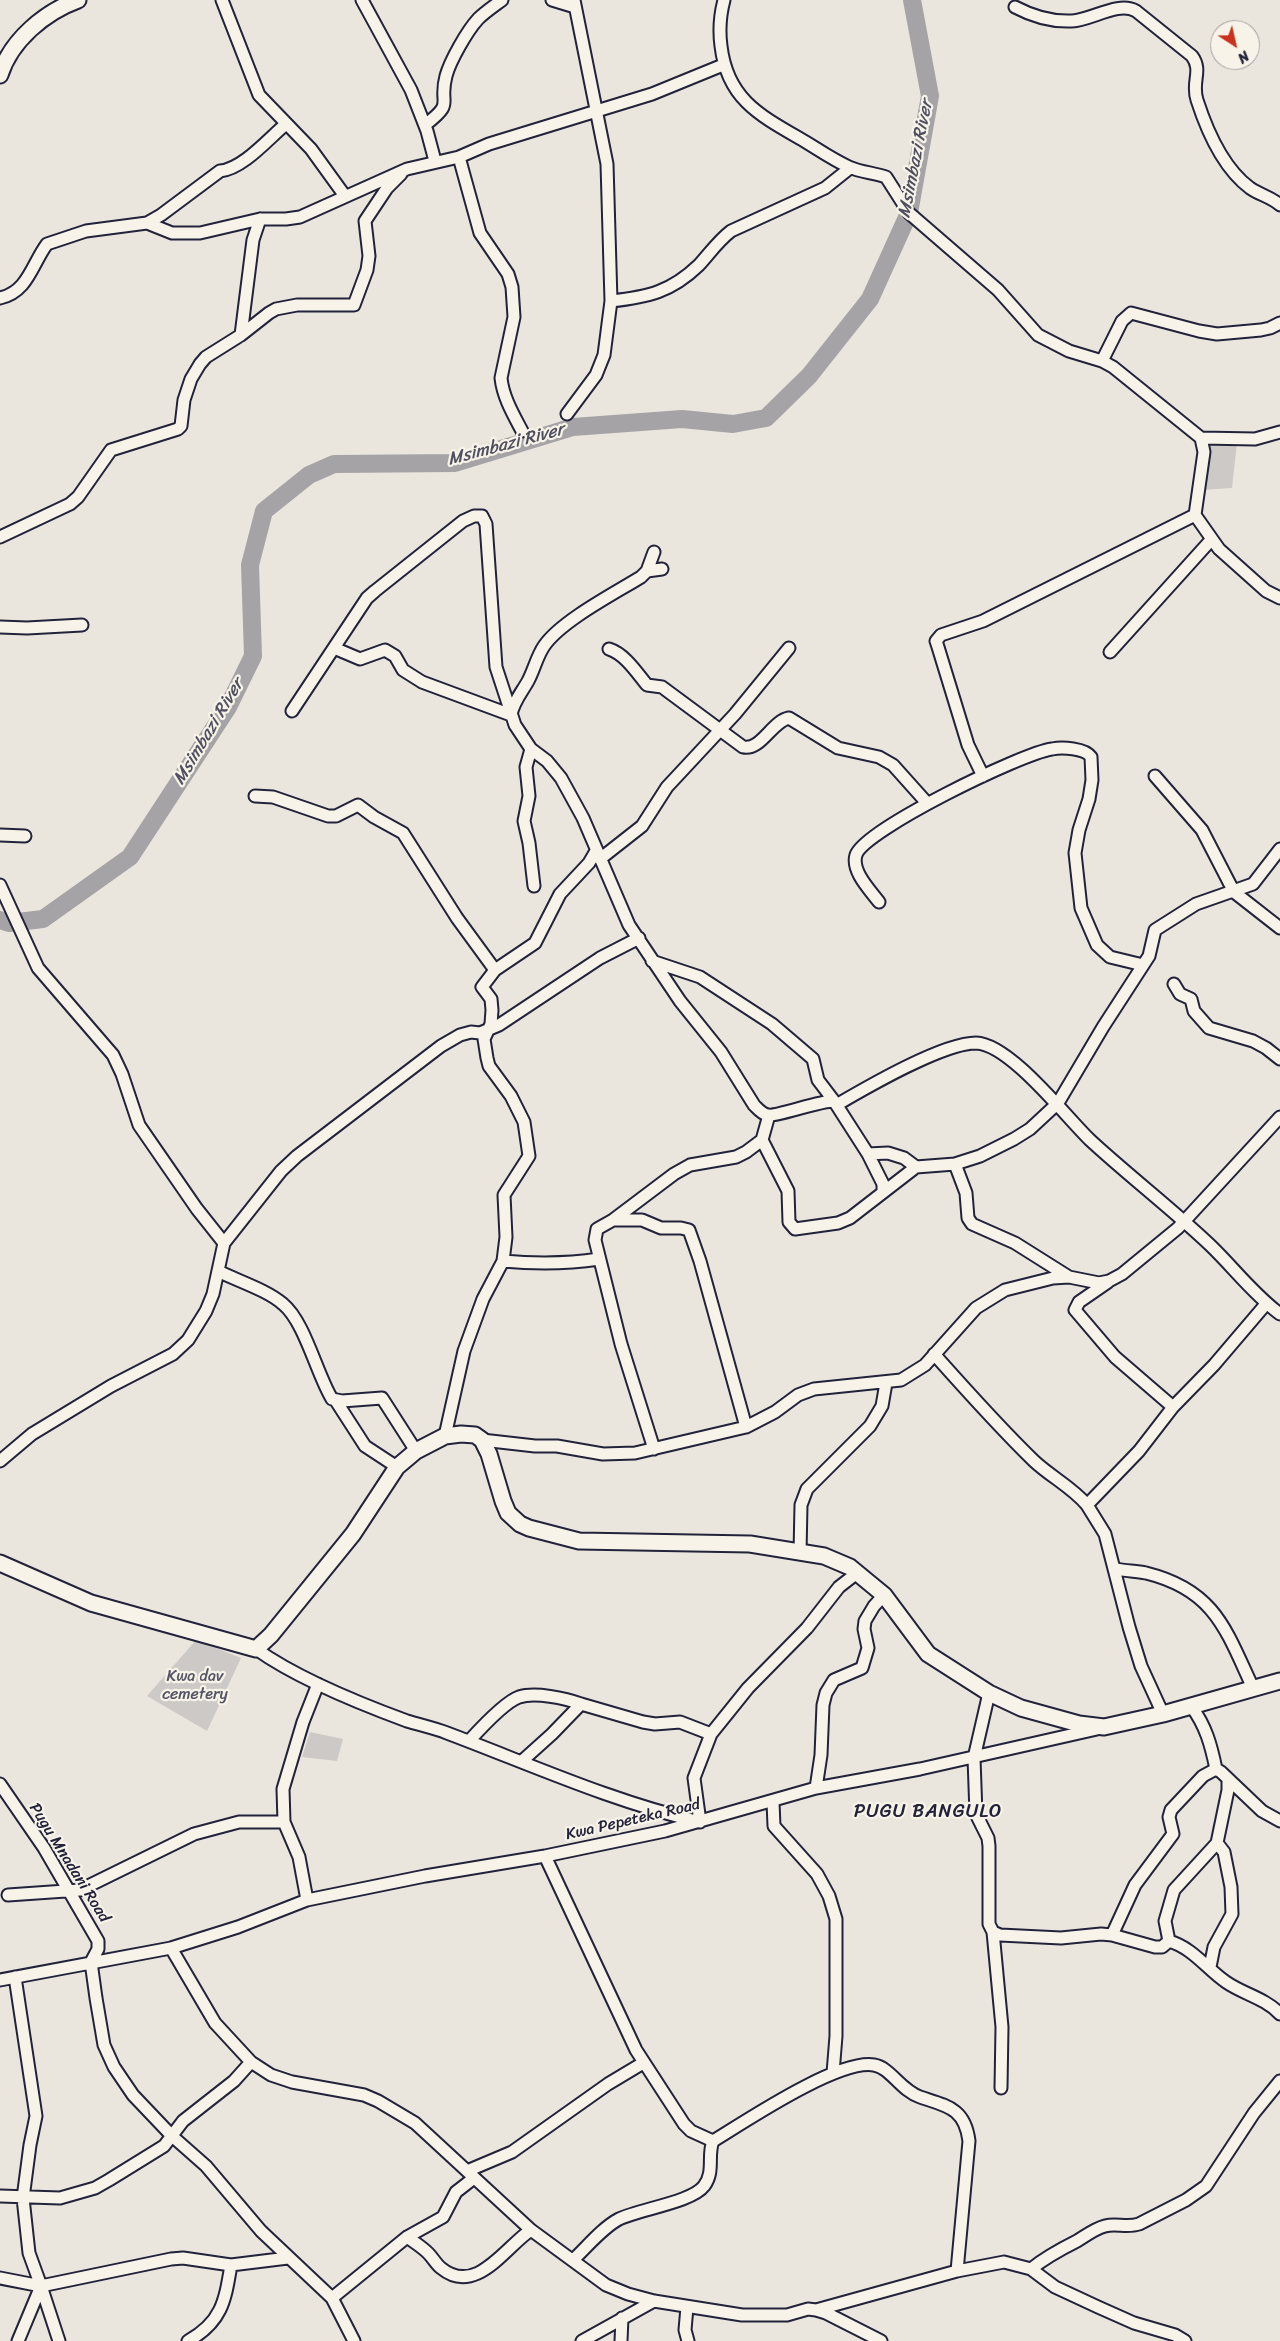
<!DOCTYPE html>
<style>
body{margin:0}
#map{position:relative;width:1280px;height:2341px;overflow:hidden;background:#eae6de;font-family:Sriracha,sans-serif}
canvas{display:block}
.north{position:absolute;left:1210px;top:20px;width:50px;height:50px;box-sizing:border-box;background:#f7f3e8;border:1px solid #a29fa3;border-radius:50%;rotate:145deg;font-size:14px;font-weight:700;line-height:20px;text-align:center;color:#22223b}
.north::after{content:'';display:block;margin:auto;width:18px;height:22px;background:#c8321e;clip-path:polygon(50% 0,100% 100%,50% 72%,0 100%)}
</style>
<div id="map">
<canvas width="1280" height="2341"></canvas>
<div class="north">N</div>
</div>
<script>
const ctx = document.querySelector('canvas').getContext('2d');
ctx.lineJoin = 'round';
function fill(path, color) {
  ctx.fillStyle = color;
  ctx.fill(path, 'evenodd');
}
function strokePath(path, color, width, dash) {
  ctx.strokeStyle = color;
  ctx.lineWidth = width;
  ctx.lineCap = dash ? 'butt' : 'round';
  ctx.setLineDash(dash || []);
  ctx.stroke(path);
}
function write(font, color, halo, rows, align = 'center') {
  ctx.font = font + ' Sriracha,sans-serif';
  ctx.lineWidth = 4.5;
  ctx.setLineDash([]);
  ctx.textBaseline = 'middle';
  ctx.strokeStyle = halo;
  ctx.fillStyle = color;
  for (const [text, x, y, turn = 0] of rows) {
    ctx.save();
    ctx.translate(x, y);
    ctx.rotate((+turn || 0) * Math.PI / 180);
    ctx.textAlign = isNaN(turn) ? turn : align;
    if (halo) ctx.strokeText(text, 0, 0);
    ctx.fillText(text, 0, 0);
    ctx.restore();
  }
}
fill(new Path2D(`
 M1206 443H1237L1232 488 1202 490Z
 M196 1640 241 1658 207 1731 147 1696Z
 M310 1732 343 1739 337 1761 302 1757Z`), '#cdc9c6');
strokePath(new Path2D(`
 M0 920 9 923 43 919 130 857 228 707 253 656 250 565 264 511 309 475 334 464 455 463 573 427 682 419 733 424 766 418 809 376 870 299 909 213 930 96 912 0`), '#a6a3a6', 18);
const street = new Path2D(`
 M222 0 259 95 311 149 345 196
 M362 0 411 90 427 131 435 161
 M552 0 575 7
 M724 0C720 15 719 31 721 46 727 97 757 114 799 138 815 147 831 159 849 167 860 172 874 173 886 177L909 213 998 290 1038 335 1069 351 1102 361 1113 367 1201 438 1255 439 1280 432
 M1015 7C1032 16 1052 22 1072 21 1092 20 1118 1 1136 11L1192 56C1203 71 1191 82 1197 100 1207 131 1223 168 1250 188 1260 195 1271 197 1280 205
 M425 125C456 101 438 106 446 76 450 61 467 31 478 19 485 12 494 6 502 0
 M459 157 480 233 508 274 512 287 514 317 501 378C503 397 513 414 522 431
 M147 223 161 215 220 171C243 169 269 138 286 124
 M0 298C28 292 32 264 47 244L86 231 147 223 172 233H200L260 219H286L300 217 407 169 459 157 489 144 652 94 723 65
 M611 301C648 297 671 292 699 265 710 253 718 241 731 231L825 188 850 168
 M241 335 253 240 260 219
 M1102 361 1122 321 1131 313 1199 331 1217 334 1261 330 1270 328 1280 323
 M567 414 596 375 604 355 611 301 607 164 574 0
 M1201 438 1204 452 1195 515 1219 549 1266 591 1280 598
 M0 537 70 504 78 497 111 450 178 429 181 426 184 400 191 379 200 364 206 357 241 335 269 313 276 309 297 305H354L367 270 369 256 365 221 387 188 401 174
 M647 571 654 552
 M0 627 27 628 82 625
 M334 648 360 659 385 650 395 656 403 670 422 682 511 715
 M609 649C625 654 637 673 647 685L662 687 743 747C761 751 772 721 789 718L838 748 879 757 893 765 927 803
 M1110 652 1211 540
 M292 711 367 598 375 591 463 521 474 516H482L486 524 496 667 515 725 531 749 547 761 561 778 583 818 629 925 680 1001 721 1052 754 1105C758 1109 761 1113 767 1115 776 1117 818 1101 834 1101L868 1154 888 1153 904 1158 916 1167 955 1164 966 1193 968 1218 972 1224 1015 1243 1069 1277
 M511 715C513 702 522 692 528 681 534 670 537 656 544 646 561 621 615 593 641 577L647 571 662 569
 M531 749 526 767 529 796 524 821 529 843 534 886
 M983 776 968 745 938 647 936 641 941 635 983 621 1195 515
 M1155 776 1202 830 1234 892 1280 928
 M255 796 273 797 328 816H336L358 805 374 817 403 833 457 918 495 970
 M0 835 25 836
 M600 859 642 826 667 787 735 714 789 648
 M0 885 38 968 113 1055 122 1074 139 1125 197 1209 224 1243
 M879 902C870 890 851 871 856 855 864 830 1022 753 1052 749 1062 747 1085 748 1091 757L1092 780 1089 799 1079 830 1075 853 1081 908 1097 945 1110 957 1143 965
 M652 961 700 977 772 1024 813 1059 818 1080 834 1101
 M1174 984 1180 994 1191 999 1194 1011 1209 1028 1253 1041 1266 1048 1280 1059
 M838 1104C869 1086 943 1043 976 1043 1010 1044 1066 1117 1090 1140 1129 1176 1171 1208 1210 1245 1234 1268 1253 1294 1280 1314
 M762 1140 788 1191 789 1222 795 1229 838 1223 850 1218 916 1167
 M868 1154 883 1184V1191
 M955 1164 980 1156 1014 1139 1030 1129 1058 1103 1103 1027 1149 956 1155 930 1196 904 1253 884 1280 849
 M613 1220H642L661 1228H681L689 1230 700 1261 746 1427
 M503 1261C536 1264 566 1264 599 1259
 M218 1271C238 1281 267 1290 283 1304 305 1322 317 1375 332 1399L342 1401 382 1398 416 1451
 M1108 1282 1079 1302 1075 1310 1115 1357 1173 1407 1139 1451 1087 1505 1105 1534 1129 1627 1141 1666 1163 1714
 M934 1354C966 1390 999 1427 1034 1461 1051 1477 1072 1487 1087 1505
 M336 1401 365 1446 397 1467
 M1173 1407 1214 1365 1266 1304
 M445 1436 464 1351 483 1299 503 1261 506 1237 504 1195 529 1156 524 1122 511 1096 489 1066 487 1058 484 1039 491 1024 492 1010 491 999 482 987 495 970 535 943 560 894 589 863 596 851
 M482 1440 535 1446H557L603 1454 635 1453 746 1427 775 1412 798 1395 814 1389 901 1380 925 1365 976 1308 1005 1290 1053 1278 1069 1277 1099 1283 1109 1281 1122 1274 1178 1228 1280 1117
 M654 1449 621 1344 595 1240 597 1229 613 1220 674 1174 690 1165 736 1157 746 1152 762 1140 769 1115
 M0 1461 32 1434 111 1386 173 1354 188 1340 206 1311 213 1294 224 1243 281 1171 297 1156 441 1046 460 1035 471 1032 480 1033 499 1025 600 958 639 938
 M800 1553 801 1505 807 1489 870 1426 882 1406 886 1383
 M1116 1569C1126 1571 1136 1571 1146 1573 1215 1590 1226 1630 1253 1688
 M256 1649C298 1679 358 1703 407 1721 420 1725 434 1728 447 1733 532 1765 611 1801 700 1822L694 1778 711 1734 748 1688 807 1628 839 1587 857 1573
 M989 1693 974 1758 976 1814 988 1838 989 1846V1924L993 1932 1000 1935 1061 1938 1101 1934 1112 1935 1155 1947H1162L1169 1941C1193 1948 1207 1969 1226 1982 1243 1994 1265 1998 1280 2014
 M1191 1706C1206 1726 1211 1745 1216 1769
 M469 1741C479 1730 505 1702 519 1697 535 1692 565 1698 581 1704
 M522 1761 552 1734 581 1704 643 1722 655 1724 680 1722 711 1734
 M0 1784 44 1848 98 1941V1949L91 1962 96 1998 104 2045 114 2067 133 2095 172 2136 206 2166 261 2231 332 2298 354 2341
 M816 1788 821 1755 823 1705 826 1693 834 1680 862 1668 868 1648 864 1629 865 1621 874 1606 884 1595
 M773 1802 774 1826 817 1874 829 1896 836 1919V2036L833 2073
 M545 1856 636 2050 684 2124 691 2131 713 2141
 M8 1895 80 1890 194 1834 239 1822H284
 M307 1900 299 1857 284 1822 283 1789 303 1722 318 1684
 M993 1932 1002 2027 1001 2088
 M1112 1935 1135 1885 1173 1834 1169 1817 1171 1810 1203 1776 1216 1769 1221 1772 1262 1811 1280 1821
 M1169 1941 1165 1921 1174 1890 1217 1843 1228 1790V1781
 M171 1948 215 2023 251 2062 271 2075 292 2082 364 2095 378 2101 415 2123 531 2230 606 2285 628 2294 654 2301 742 2315H787L808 2309 816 2310 826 2313 881 2341
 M1210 1967 1214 1947 1232 1914 1231 1887 1224 1852 1217 1843
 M15 1977 36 2116 30 2145 23 2198 29 2253 41 2286 18 2341
 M0 1980 171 1948 238 1927 307 1900 425 1876 545 1856 665 1831 816 1788 920 1769 1097 1729
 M467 2171 512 2152 608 2084 643 2063
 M0 2196 60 2198 95 2188 109 2180 164 2146 183 2121 234 2081 251 2062
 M407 2237C414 2242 422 2247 428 2253 433 2258 436 2264 441 2268 476 2297 506 2246 531 2230
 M573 2260C587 2247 602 2228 619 2219 640 2209 692 2202 704 2186 715 2172 707 2155 713 2141 746 2121 838 2059 874 2065 891 2068 900 2090 920 2097 947 2106 965 2108 969 2141L957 2271
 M1031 2269C1046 2257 1061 2249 1077 2241 1087 2235 1094 2229 1105 2226 1116 2223 1127 2228 1139 2224L1186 2200 1206 2186 1254 2113 1280 2081
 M0 2278 41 2286 171 2259 183 2258 231 2265 288 2258
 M41 2286 59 2341
 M332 2298 407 2237 443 2217 456 2192 474 2178
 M687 2307 685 2330 688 2341
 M816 2310 957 2271 1004 2262 1031 2269 1055 2287 1098 2307 1134 2323 1175 2335 1185 2341
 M188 2341C222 2322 225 2301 231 2265
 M582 2341 654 2301
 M621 2341 622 2318`);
const secondary = new Path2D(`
 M0 75C11 40 45 12 78 0
 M0 1563 91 1603 256 1649 271 1635 353 1534 397 1467 416 1451 445 1436 461 1434 475 1435 482 1440 489 1454 503 1501 508 1513 520 1524 529 1528 579 1541 750 1544 824 1556 850 1567 884 1595 928 1654 989 1693 1021 1708 1079 1724 1104 1727 1163 1714 1280 1681`);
strokePath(street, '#22223b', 15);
strokePath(secondary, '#22223b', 19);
strokePath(street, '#f7f3e8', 11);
strokePath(secondary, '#f7f3e8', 15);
write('16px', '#555465', '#f7f3e8', [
 ["Kwa dav",195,1677],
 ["cemetery",195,1695]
]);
write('16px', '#22223b', '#f7f3e8', [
 ["Kwa Pepeteka Road",633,1820,-13],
 ["Pugu Mnadani Road",69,1863,58]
]);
write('italic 18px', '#504f60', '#f7f3e8', [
 ["Msimbazi River",916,159,-79],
 ["Msimbazi River",506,445,-15],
 ["Msimbazi River",209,732,-59]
]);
ctx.letterSpacing = '1px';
write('19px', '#22223b', '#f7f3e8', [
 ["PUGU BANGULO",928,1812]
]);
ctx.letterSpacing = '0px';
</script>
